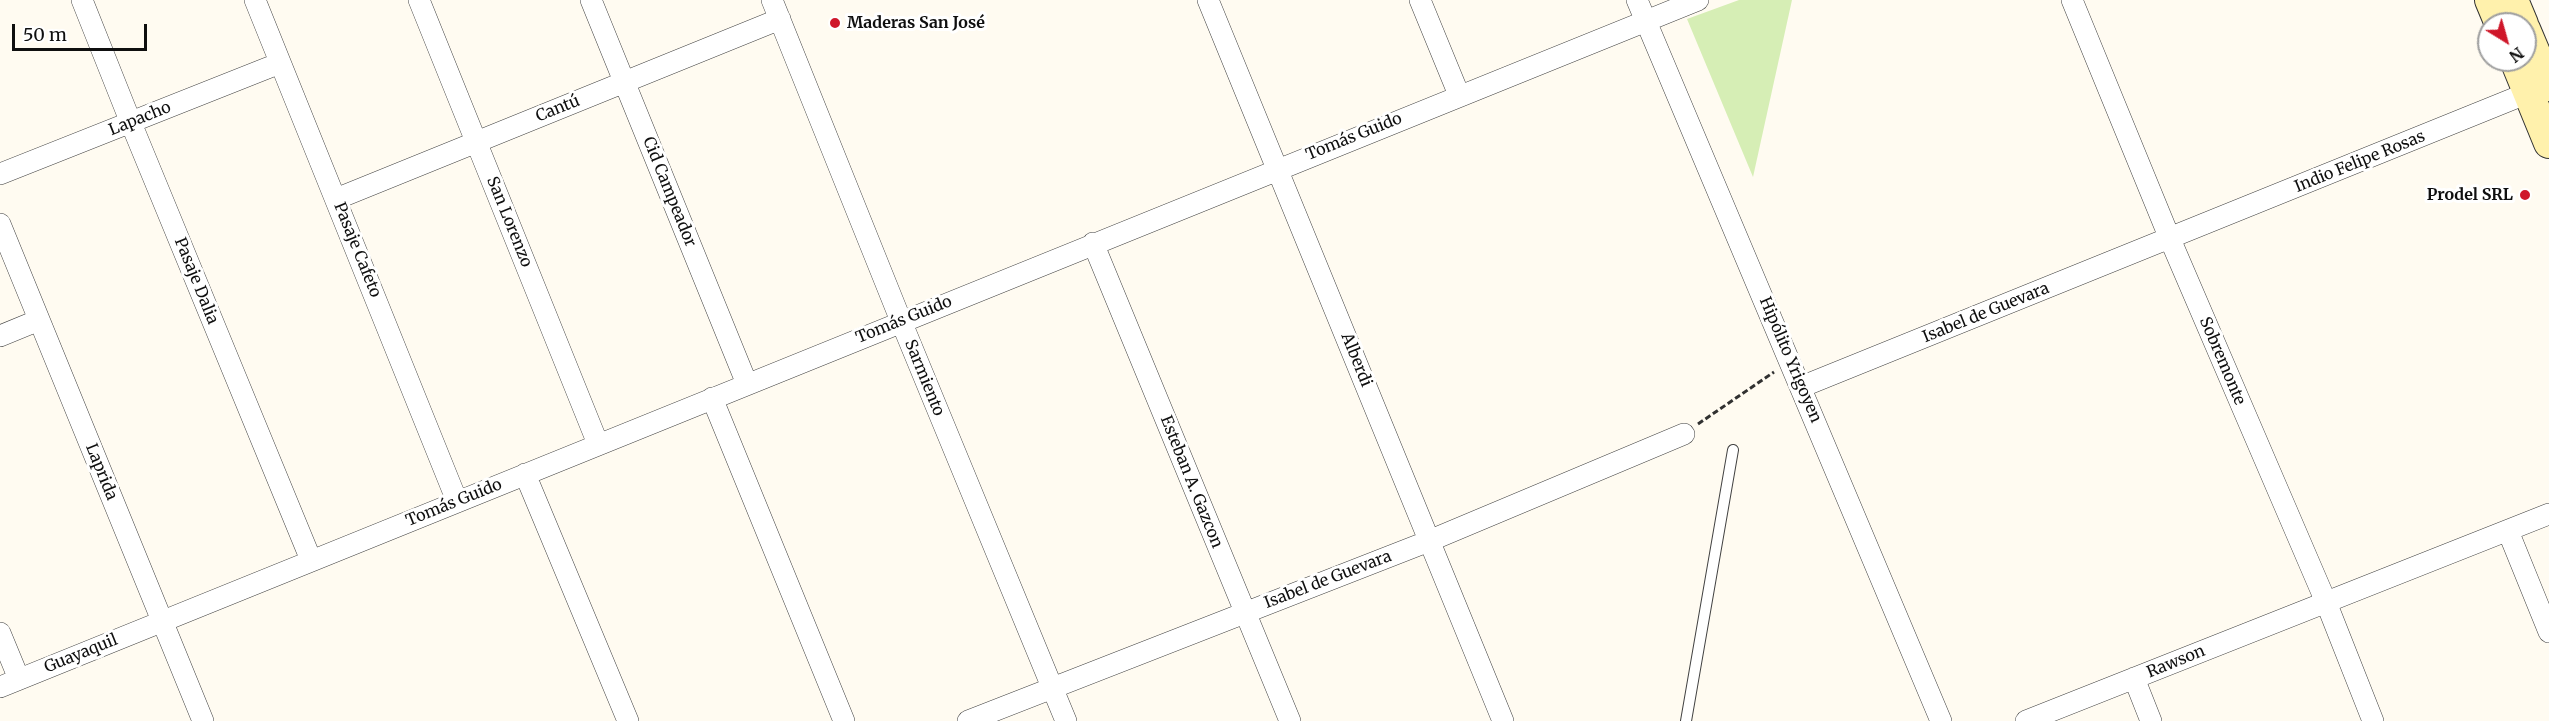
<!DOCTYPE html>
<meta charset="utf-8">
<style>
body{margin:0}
#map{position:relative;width:2549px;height:721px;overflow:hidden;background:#fffbf1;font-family:Merriweather,serif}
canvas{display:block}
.north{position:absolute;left:2477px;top:12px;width:60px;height:60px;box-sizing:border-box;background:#fff;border:2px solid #9f9f9f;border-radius:50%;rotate:143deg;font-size:16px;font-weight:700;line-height:24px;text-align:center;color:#0f0f0f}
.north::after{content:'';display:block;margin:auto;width:21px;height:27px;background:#cf172a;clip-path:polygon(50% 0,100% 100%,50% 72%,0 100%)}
.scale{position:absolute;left:12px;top:24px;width:135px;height:27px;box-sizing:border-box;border:3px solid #0f0f0f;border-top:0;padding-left:8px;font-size:18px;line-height:21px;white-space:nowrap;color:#0f0f0f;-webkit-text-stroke:4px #fff;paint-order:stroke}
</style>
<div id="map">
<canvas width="2549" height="721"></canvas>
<div class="north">N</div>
<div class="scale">50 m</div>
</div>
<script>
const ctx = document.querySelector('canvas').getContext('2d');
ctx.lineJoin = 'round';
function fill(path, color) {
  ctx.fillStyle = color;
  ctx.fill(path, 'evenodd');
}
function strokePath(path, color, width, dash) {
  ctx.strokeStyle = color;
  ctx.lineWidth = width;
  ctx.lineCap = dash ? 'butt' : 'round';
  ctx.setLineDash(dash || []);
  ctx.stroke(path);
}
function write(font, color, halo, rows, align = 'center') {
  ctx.font = font + ' Merriweather,serif';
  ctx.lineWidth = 6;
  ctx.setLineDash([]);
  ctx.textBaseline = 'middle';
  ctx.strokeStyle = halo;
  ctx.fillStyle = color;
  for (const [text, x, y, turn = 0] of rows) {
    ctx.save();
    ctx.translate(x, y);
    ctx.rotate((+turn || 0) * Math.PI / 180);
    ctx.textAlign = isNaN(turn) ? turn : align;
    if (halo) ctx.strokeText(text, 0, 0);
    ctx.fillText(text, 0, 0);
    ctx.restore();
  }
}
fill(new Path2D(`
 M1739 0H1792L1753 177 1687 19Z`), '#d6eeb5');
const service = new Path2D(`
 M1686 721 1733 450`);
const minor = new Path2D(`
 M82 0 131 123 311 560
 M255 0 457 501
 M419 0 598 444
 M591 0 747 384
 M772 0 901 321 1066 721
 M1208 0 1503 721
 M1420 0 1459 95
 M1637 0 1941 721
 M2072 0 2170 239 2326 602 2373 721
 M0 174 280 63
 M336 199 780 19
 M0 224 203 721
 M1093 243 1290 721
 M0 336 39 320
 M1801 387 2540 88
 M712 398 844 721
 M525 474 628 721
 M2508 531 2549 632
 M0 633 19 679
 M2134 678 2151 721
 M0 687 1698 0
 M968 721 1429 541 1684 434
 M2026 721 2549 514`);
const secondary = new Path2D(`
 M2490 0 2500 24
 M2513 0 2523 24
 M2525 29 2549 86
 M2515 60 2549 143`);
strokePath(service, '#424242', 12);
strokePath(minor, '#424242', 22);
strokePath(secondary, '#313131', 32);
strokePath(new Path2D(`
 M1698 424 1774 372`), '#313131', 3, [6, 3]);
strokePath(service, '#fff', 10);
strokePath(minor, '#fff', 21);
strokePath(secondary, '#fff1ac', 30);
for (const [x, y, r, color] of [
 [835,23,6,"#cf172a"],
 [2525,195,6,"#cf172a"]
]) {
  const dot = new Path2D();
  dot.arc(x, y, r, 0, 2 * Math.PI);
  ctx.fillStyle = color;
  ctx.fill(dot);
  strokePath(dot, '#fff', 2);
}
write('bold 16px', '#0f0f0f', '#fff', [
 ["Maderas San José",847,23],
 ["Prodel SRL",2513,195,"right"]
], 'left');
write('16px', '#0f0f0f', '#fff', [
 ["Cantú",558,109,-22],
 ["Lapacho",140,119,-22],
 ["Tomás Guido",1354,137,-22],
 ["Indio Felipe Rosas",2360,162,-22],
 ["Cid Campeador",669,192,68],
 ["San Lorenzo",509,222,68],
 ["Pasaje Cafeto",357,250,68],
 ["Pasaje Dalia",196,281,68],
 ["Isabel de Guevara",1986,313,-22],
 ["Tomás Guido",904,320,-22],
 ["Alberdi",1356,360,68],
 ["Hipólito Yrigoyen",1790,360,67],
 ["Sobremonte",2222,361,67],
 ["Sarmiento",924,378,68],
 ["Laprida",101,472,68],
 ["Esteban A. Gazcon",1191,482,68],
 ["Tomás Guido",454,503,-22],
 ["Isabel de Guevara",1328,580,-21],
 ["Guayaquil",81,654,-22],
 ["Rawson",2176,662,-22]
]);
</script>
